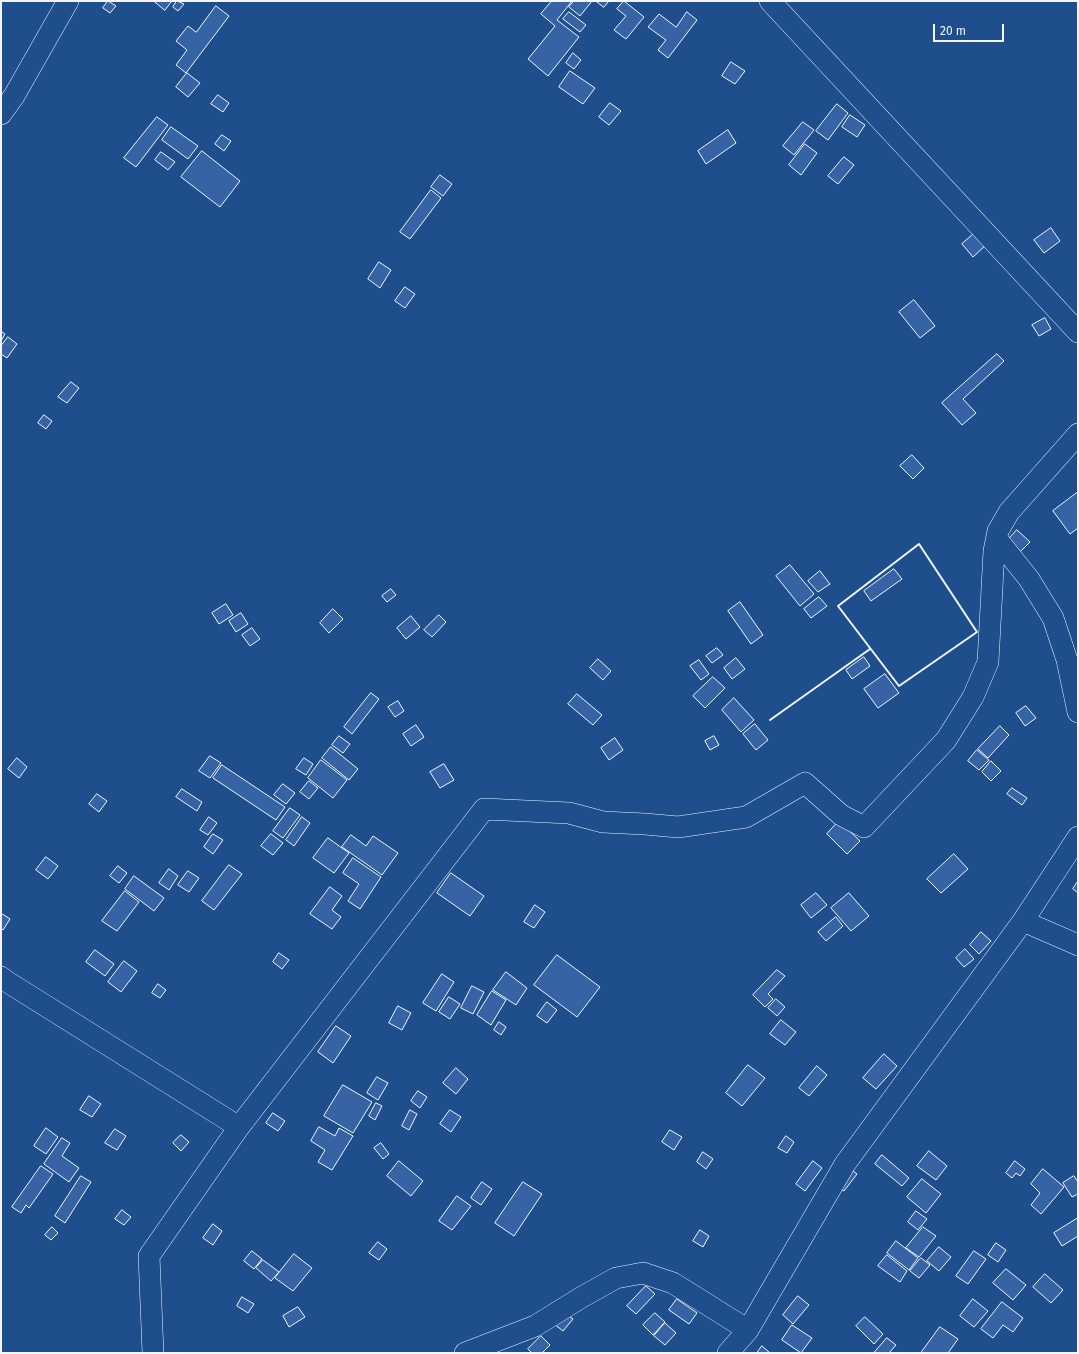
<!DOCTYPE html>
<style>
body{margin:0}
#map{position:relative;width:1079px;height:1354px;overflow:hidden;background:#1f4e8c;font-family:"Fira Sans",sans-serif}
canvas{display:block}
.frame{position:absolute;inset:0;border:2px solid #f2f6ff;pointer-events:none}
.scale{position:absolute;left:933px;top:24px;width:71px;height:18px;box-sizing:border-box;border:2px solid #f2f6ff;border-top:0;padding-left:5px;font-size:12px;line-height:14px;white-space:nowrap;color:#f2f6ff;-webkit-text-stroke:3px #1f4e8c;paint-order:stroke}
</style>
<div id="map">
<canvas width="1079" height="1354"></canvas>
<div class="frame"></div>
<div class="scale">20 m</div>
</div>
<script>
const ctx = document.querySelector('canvas').getContext('2d');
ctx.lineJoin = 'round';
function fill(path, color) {
  ctx.fillStyle = color;
  ctx.fill(path, 'evenodd');
}
function strokePath(path, color, width, dash) {
  ctx.strokeStyle = color;
  ctx.lineWidth = width;
  ctx.lineCap = dash ? 'butt' : 'round';
  ctx.setLineDash(dash || []);
  ctx.stroke(path);
}
const building = new Path2D(`
 M108 1 116 6 110 13 103 8Z
 M154 1H172L165 10Z
 M177 1 184 4 178 11 173 7Z
 M552 1H572L557 20 579 37 548 76 528 59 555 26 541 14Z
 M574 1H592L580 16 569 7Z
 M596 1H609L604 7Z
 M624 1 644 17 626 39 614 30 626 16 617 9Z
 M216 6 229 16 186 73 176 65 187 50 176 41 188 26 196 32Z
 M569 12 586 25 580 32 563 19Z
 M687 12 697 20 668 58 658 50 666 40 648 27 659 14 676 27Z
 M573 53 581 60 574 69 566 63Z
 M731 62 745 71 735 84 722 76Z
 M570 71 595 88 583 104 559 87Z
 M187 73 200 83 188 97 176 87Z
 M218 95 229 103 223 112 211 104Z
 M610 103 621 111 609 125 599 117Z
 M837 104 848 113 828 140 816 131Z
 M850 115 865 125 857 137 842 127Z
 M157 117 168 125 136 167 124 158Z
 M803 122 814 130 794 155 783 146Z
 M171 127 198 146 188 159 162 140Z
 M728 130 736 143 706 164 698 151Z
 M222 135 231 141 224 151 215 144Z
 M805 144 817 153 801 175 789 165Z
 M202 151 240 181 220 207 181 177Z
 M161 152 175 162 168 170 155 160Z
 M844 157 854 165 838 184 828 176Z
 M440 175 452 184 443 196 431 187Z
 M431 190 441 198 410 239 400 232Z
 M1051 228 1060 241 1044 253 1034 240Z
 M976 232 987 244 973 257 962 244Z
 M379 262 391 270 380 288 368 279Z
 M405 287 415 294 405 308 395 301Z
 M914 300 935 326 920 338 899 312Z
 M1045 318 1051 329 1039 336 1032 325Z
 M1 331 5 334 1 341Z
 M8 337 17 344 7 358 1 354V346Z
 M997 354 1004 361 963 399 976 413 962 425 942 403Z
 M71 382 79 388 67 403 58 397Z
 M44 415 52 421 46 429 38 423Z
 M912 455 924 468 913 479 900 466Z
 M1078 492V528L1070 534 1053 511Z
 M1017 530 1030 542 1019 553 1007 541Z
 M790 565 814 594 800 606 776 576Z
 M894 569 902 579 871 601 864 591Z
 M820 571 830 584 818 592 808 581Z
 M391 589 396 595 387 602 382 596Z
 M819 597 827 606 811 618 804 609Z
 M740 602 763 635 751 644 728 611Z
 M226 604 233 615 219 624 212 613Z
 M333 609 343 619 329 633 320 623Z
 M241 613 248 624 236 632 229 621Z
 M439 615 446 622 432 637 424 630Z
 M411 616 420 627 406 639 397 628Z
 M252 628 260 639 250 646 242 635Z
 M717 648 723 655 712 663 706 656Z
 M864 657 870 666 852 679 846 670Z
 M736 658 745 669 732 679 724 668Z
 M598 659 611 671 603 680 590 668Z
 M699 660 709 674 701 680 690 666Z
 M885 674 899 693 878 708 864 689Z
 M713 677 725 688 705 708 693 696Z
 M371 693 379 699 352 734 344 727Z
 M577 694 602 715 593 725 568 704Z
 M734 698 754 720 741 732 722 710Z
 M398 701 404 711 395 717 388 707Z
 M1026 706 1036 718 1025 726 1016 713Z
 M755 724 768 740 756 750 743 734Z
 M416 725 424 737 411 746 403 734Z
 M1000 726 1009 735 988 758 978 749Z
 M339 736 350 744 343 753 332 745Z
 M714 736 719 745 710 750 705 741Z
 M615 738 623 750 609 760 601 748Z
 M331 747 358 769 349 780 322 758Z
 M977 750 989 760 979 770 968 761Z
 M210 756 221 763 210 778 199 771Z
 M17 758 27 767 19 778 8 769Z
 M304 758 313 764 306 775 296 769Z
 M321 760 347 780 333 798 308 778Z
 M991 761 1001 771 991 781 982 772Z
 M444 764 454 780 440 788 430 772Z
 M222 765 285 807 276 820 213 778Z
 M309 781 318 788 309 799 300 792Z
 M283 784 295 793 286 804 274 795Z
 M1012 788 1027 798 1022 805 1007 794Z
 M182 789 202 802 197 811 176 797Z
 M97 794 107 801 99 812 89 804Z
 M290 808 300 815 283 838 273 831Z
 M209 817 217 823 208 835 200 830Z
 M302 817 310 823 294 846 286 840Z
 M839 821 860 841 847 854 827 834Z
 M213 834 223 840 213 854 204 847Z
 M271 834 283 843 273 855 261 846Z
 M351 835 366 846 373 836 398 853 382 875 342 847Z
 M328 838 349 853 334 873 313 858Z
 M954 854 968 869 941 893 927 879Z
 M46 857 58 866 48 879 36 870Z
 M353 858 381 877 360 909 348 901 359 884 343 873Z
 M229 865 242 874 214 910 202 901Z
 M118 866 127 873 119 883 110 876Z
 M169 869 178 876 169 890 159 883Z
 M188 871 199 878 189 892 178 885Z
 M451 873 484 896 470 916 437 893Z
 M134 876 164 898 154 911 125 889Z
 M1078 881V893L1073 889Z
 M330 887 342 896 332 910 341 917 332 929 310 914Z
 M125 891 139 902 117 931 102 921Z
 M816 893 827 905 811 918 801 905Z
 M849 893 869 916 851 931 831 908Z
 M535 905 545 912 534 928 524 922Z
 M1 913 10 919 3 930 1 928Z
 M836 917 843 926 826 941 818 932Z
 M981 932 991 941 979 954 970 945Z
 M965 949 974 959 964 967 956 958Z
 M95 950 114 964 105 976 86 962Z
 M279 953 289 960 282 969 273 962Z
 M557 955 600 987 577 1017 534 985Z
 M124 961 137 971 121 992 108 982Z
 M777 970 785 976 768 994 773 999 765 1007 753 995Z
 M506 972 527 988 516 1005 493 990Z
 M442 974 454 982 436 1011 423 1003Z
 M158 984 166 990 160 998 152 993Z
 M472 986 484 992 473 1014 461 1008Z
 M492 991 506 1000 491 1025 477 1015Z
 M449 997 460 1004 450 1019 439 1012Z
 M776 999 785 1007 777 1016 768 1008Z
 M547 1002 557 1010 547 1023 537 1016Z
 M398 1006 411 1013 402 1030 389 1023Z
 M781 1020 796 1032 785 1045 770 1034Z
 M499 1022 506 1027 501 1035 494 1030Z
 M336 1026 351 1036 333 1063 318 1052Z
 M884 1054 897 1066 876 1089 863 1078Z
 M748 1065 765 1078 742 1106 726 1093Z
 M817 1066 827 1075 809 1096 799 1088Z
 M456 1068 468 1079 456 1094 443 1083Z
 M377 1077 388 1083 378 1100 367 1093Z
 M343 1085 372 1102 353 1133 324 1116Z
 M418 1091 427 1097 420 1108 411 1101Z
 M89 1096 101 1104 92 1117 80 1110Z
 M376 1103 382 1106 375 1120 369 1116Z
 M410 1110 417 1114 409 1130 402 1126Z
 M450 1110 461 1117 451 1132 440 1124Z
 M273 1113 285 1121 278 1131 266 1123Z
 M319 1127 335 1136 339 1128 353 1136 332 1170 318 1162 325 1150 311 1141Z
 M46 1128 58 1137 46 1154 34 1146Z
 M115 1129 126 1136 117 1150 105 1143Z
 M670 1130 682 1137 674 1150 662 1142Z
 M181 1135 189 1142 181 1151 173 1143Z
 M786 1136 794 1142 787 1153 778 1148Z
 M62 1138 70 1143 62 1156 79 1168 69 1182 44 1164Z
 M381 1143 389 1154 383 1159 374 1148Z
 M929 1151 947 1166 936 1180 917 1166Z
 M703 1152 713 1159 706 1169 697 1162Z
 M882 1155 909 1178 902 1186 875 1164Z
 M399 1161 423 1181 411 1196 387 1176Z
 M813 1161 822 1168 805 1191 796 1184Z
 M1015 1161 1025 1169 1020 1176 1016 1173 1012 1178 1006 1173Z
 M41 1166 53 1174 29 1208 26 1205 21 1213 12 1207Z
 M847 1166 857 1174 844 1191 834 1184Z
 M1043 1169 1064 1187 1041 1214 1031 1205 1040 1193 1031 1184Z
 M81 1176 91 1182 65 1223 55 1216Z
 M1074 1176 1078 1182V1194L1072 1197 1063 1183Z
 M922 1179 941 1194 926 1213 907 1197Z
 M482 1182 492 1189 481 1205 471 1198Z
 M523 1182 542 1194 514 1236 495 1223Z
 M457 1196 471 1206 452 1230 439 1221Z
 M122 1210 131 1217 124 1225 115 1219Z
 M916 1211 927 1219 918 1230 908 1222Z
 M1078 1218V1236L1062 1246 1054 1233Z
 M213 1224 222 1231 213 1245 203 1238Z
 M52 1227 58 1233 51 1240 45 1235Z
 M923 1227 936 1236 919 1257 906 1248Z
 M700 1230 709 1236 703 1247 693 1241Z
 M896 1241 918 1258 909 1270 887 1253Z
 M378 1242 387 1249 379 1260 369 1253Z
 M996 1243 1006 1250 998 1262 988 1255Z
 M939 1247 951 1257 939 1271 927 1261Z
 M252 1251 262 1259 254 1269 244 1261Z
 M974 1251 986 1259 968 1284 956 1276Z
 M294 1254 312 1268 293 1291 275 1278Z
 M887 1255 907 1271 900 1282 878 1266Z
 M921 1258 930 1265 919 1278 910 1271Z
 M263 1260 279 1272 271 1281 256 1268Z
 M1006 1269 1026 1285 1013 1300 993 1283Z
 M1045 1274 1063 1290 1051 1303 1033 1287Z
 M646 1286 655 1294 636 1314 627 1306Z
 M798 1296 809 1305 793 1324 783 1315Z
 M242 1297 254 1304 248 1313 237 1306Z
 M677 1299 697 1313 689 1324 669 1310Z
 M973 1299 988 1311 974 1327 960 1316Z
 M1002 1302 1023 1318 1013 1332 1003 1325 993 1338 981 1329Z
 M298 1307 305 1317 289 1327 283 1316Z
 M563 1312 573 1319 563 1331 554 1324Z
 M655 1313 665 1322 653 1335 643 1325Z
 M865 1317 883 1334 874 1344 856 1326Z
 M665 1323 676 1333 665 1345 654 1336Z
 M792 1325 812 1338 801 1353 782 1340Z
 M940 1327 958 1339 948 1353H921Z
 M541 1336 550 1345 542 1353H532L528 1349Z
 M887 1338 896 1345 889 1353H874Z
 M762 1346 770 1353H757Z`);
fill(building, '#3563a3');
strokePath(building, '#f2f6ff', 1);
const street = new Path2D(`
 M770 1 1078 332
 M1 114 14 96 68 1
 M997 539 1029 579 1053 618 1067 660 1078 712
 M1023 921 1078 945
 M1 977 6 981 239 1127
 M153 1353 149 1256 239 1127 484 809 569 813 603 822 645 824 678 827 746 817 805 783 841 815 864 827 946 740 973 697 988 662 994 551 998 531 1009 512 1078 434
 M465 1353 535 1326 582 1297 616 1278 643 1273 673 1283 748 1330
 M728 1353 748 1330 845 1164 1023 921 1078 837`);
strokePath(street, '#f2f6ff', 22);
strokePath(street, '#1f4e8c', 21);
strokePath(new Path2D(`
 M919 544 977 632 899 686 838 606Z
 M770 720 870 649`), '#f2f6ff', 2);
</script>
